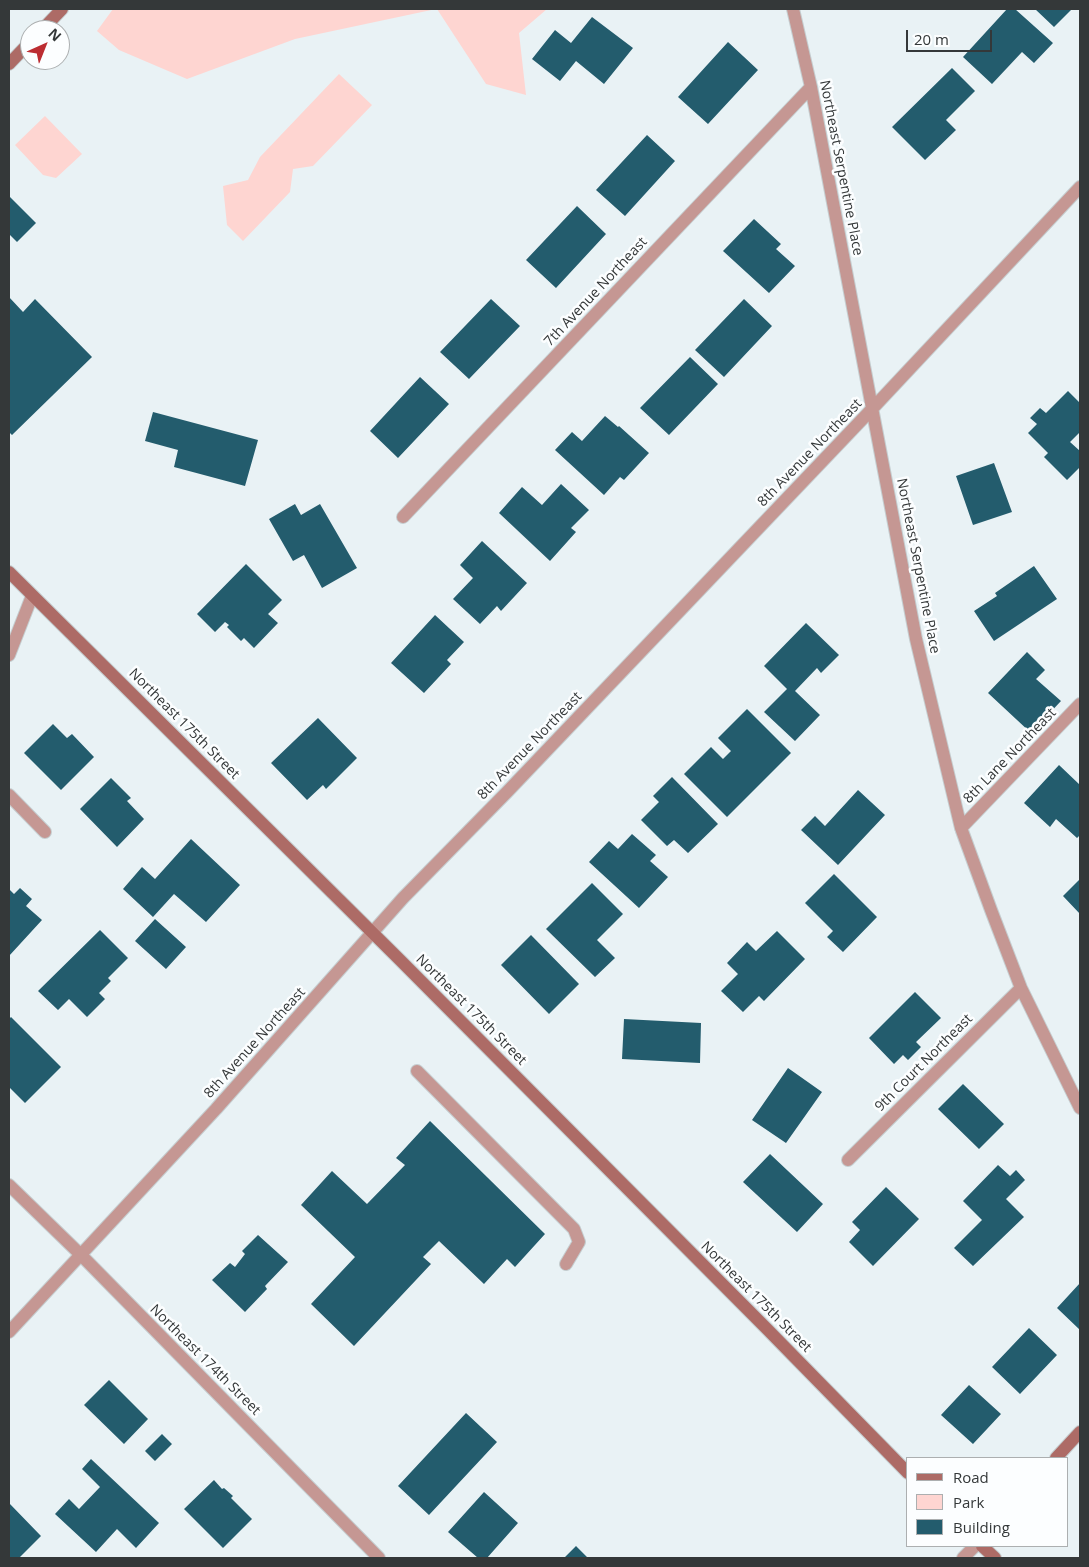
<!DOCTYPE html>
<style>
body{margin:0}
#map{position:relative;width:1089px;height:1567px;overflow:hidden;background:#e9f2f5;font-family:"Open Sans",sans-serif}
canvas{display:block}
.frame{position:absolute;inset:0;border:10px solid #343839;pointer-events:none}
.legend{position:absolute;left:906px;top:1457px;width:162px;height:90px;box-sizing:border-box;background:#fcfeff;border:1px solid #acafb0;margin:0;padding:6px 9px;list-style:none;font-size:15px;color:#343839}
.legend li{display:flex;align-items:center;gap:10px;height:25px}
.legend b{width:25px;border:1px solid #acafb0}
.north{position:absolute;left:20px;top:20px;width:50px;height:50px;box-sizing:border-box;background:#fcfeff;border:1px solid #acafb0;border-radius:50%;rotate:44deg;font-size:14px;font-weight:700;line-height:20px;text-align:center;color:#343839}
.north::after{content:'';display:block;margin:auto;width:18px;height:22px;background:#bc2d32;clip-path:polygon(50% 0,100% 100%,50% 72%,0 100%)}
.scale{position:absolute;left:906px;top:30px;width:86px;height:22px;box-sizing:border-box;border:2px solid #343839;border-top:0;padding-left:6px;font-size:15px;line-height:18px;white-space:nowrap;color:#343839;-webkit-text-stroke:4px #fcfeff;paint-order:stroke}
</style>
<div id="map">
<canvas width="1089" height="1567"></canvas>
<div class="frame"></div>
<ul class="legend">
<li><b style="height:6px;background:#ad6b66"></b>Road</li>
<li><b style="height:14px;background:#fed5d1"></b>Park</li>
<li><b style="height:14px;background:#235c6d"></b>Building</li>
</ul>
<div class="north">N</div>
<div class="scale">20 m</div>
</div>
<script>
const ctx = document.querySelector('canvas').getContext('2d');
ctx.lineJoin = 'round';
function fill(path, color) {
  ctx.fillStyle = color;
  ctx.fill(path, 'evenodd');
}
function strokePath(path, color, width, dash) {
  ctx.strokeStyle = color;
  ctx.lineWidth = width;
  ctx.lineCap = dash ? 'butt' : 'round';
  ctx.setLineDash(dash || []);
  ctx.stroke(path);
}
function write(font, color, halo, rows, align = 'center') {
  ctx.font = font + ' "Open Sans",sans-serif';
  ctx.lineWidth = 5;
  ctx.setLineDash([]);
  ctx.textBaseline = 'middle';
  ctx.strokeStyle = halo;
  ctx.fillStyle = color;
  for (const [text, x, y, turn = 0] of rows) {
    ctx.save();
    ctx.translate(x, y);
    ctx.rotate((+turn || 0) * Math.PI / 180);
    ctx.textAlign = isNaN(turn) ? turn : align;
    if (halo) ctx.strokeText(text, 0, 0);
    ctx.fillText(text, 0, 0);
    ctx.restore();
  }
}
fill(new Path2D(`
 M113 9H436L295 39 187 79 119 50 97 31Z
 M437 9H547L519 33 526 95 486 84Z
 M339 74 372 105 313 166 293 169 290 192 243 241 227 225 223 186 248 180 260 157Z
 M45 116 82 154 56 178 43 175 15 145Z`), '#fed5d1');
fill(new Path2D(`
 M1007 9H1015L1053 43 1034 63 1022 52 992 84 963 57Z
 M1035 9H1072L1054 27Z
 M592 17 633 48 604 84 576 61 560 81 532 59 555 30 571 43Z
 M728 42 758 70 708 124 678 97Z
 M952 68 975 91 946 120 956 130 925 160 892 127Z
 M647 135 675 161 625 216 596 190Z
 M9 196 36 223 17 242 9 234Z
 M577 206 606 234 556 288 526 260Z
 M754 219 781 244 776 249 795 266 769 293 723 251Z
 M9 297 23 312 35 299 92 357 12 435 9 432Z
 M491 299 520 326 469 379 440 352Z
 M744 299 772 326 724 377 695 350Z
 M690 357 718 384 669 435 640 408Z
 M420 377 449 404 398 458 370 431Z
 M1068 391 1080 403V432L1070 442 1080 451V467L1067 480 1044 457 1048 453 1028 433 1037 424 1030 418 1040 408 1046 413Z
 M153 412 258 440 245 486 174 467 178 450 145 441Z
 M605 416 618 427 619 426 649 453 624 480 620 477 604 495 555 450 572 432 582 441Z
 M994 463 1012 512 973 525 956 476Z
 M561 484 589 510 571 528 576 532 550 561 499 513 522 487 542 505Z
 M295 504 301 515 320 504 357 568 322 588 304 555 293 561 269 519Z
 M482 541 527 583 501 611 497 606 480 624 453 599 473 578 460 565Z
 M246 564 282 600 268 614 278 623 254 648 244 638 241 641 227 627 229 625 225 622 215 632 197 614Z
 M1034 566 1057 599 994 641 974 611 997 596 995 593Z
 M435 615 464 642 447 660 451 664 424 693 391 663Z
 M806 623 839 655 821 673 817 668 795 691 820 715 795 741 764 712 787 689 764 666Z
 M1027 652 1045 670 1036 679 1061 701 1031 733 988 693Z
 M747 709 791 753 727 817 684 774 711 747 723 759 731 751 718 738Z
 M318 718 357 758 326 789 323 785 307 800 271 763Z
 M53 724 67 738 72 734 94 757 61 790 24 753Z
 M1059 765 1080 785V835L1077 838 1056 819 1050 827 1024 803Z
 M672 777 718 824 688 853 674 840 667 846 641 820 659 802 653 796Z
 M111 778 131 798 127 801 144 819 117 847 80 809Z
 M858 790 885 815 838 865 801 830 815 816 825 826Z
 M632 834 656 855 650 861 668 877 639 908 589 862 609 841 618 849Z
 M191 839 240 885 206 922 174 894 153 917 123 889 142 867 155 879Z
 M834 874 877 917 843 952 827 937 833 931 805 903Z
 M1080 879V914L1063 896Z
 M592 883 623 914 597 940 615 958 595 977 546 929Z
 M20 888 32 899 26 906 42 920 9 956V889L14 894Z
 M155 919 186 947 166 969 135 941Z
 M100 930 128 958 108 978 111 981 99 993 105 999 87 1017 69 999 58 1010 38 991Z
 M777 931 805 959 764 1001 759 996 743 1012 721 991 738 974 727 963 747 942 756 951Z
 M531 935 579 984 549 1014 501 965Z
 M915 992 941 1018 916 1042 921 1047 908 1060 903 1055 894 1064 869 1038Z
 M11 1017 61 1067 25 1103 9 1087V1019Z
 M624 1019 701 1023 700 1063 622 1059Z
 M788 1068 822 1092 786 1143 752 1120Z
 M963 1084 1004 1124 979 1149 938 1109Z
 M430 1121 545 1234 515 1267 507 1259 484 1284 439 1241 423 1257 431 1264 354 1346 311 1304 355 1257 301 1205 332 1171 367 1204 405 1165 396 1158Z
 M770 1154 823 1204 797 1232 743 1182Z
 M998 1165 1010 1176 1016 1170 1025 1180 1006 1199 1024 1217 973 1266 954 1248 982 1220 963 1201Z
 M886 1187 919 1219 873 1266 849 1242 860 1230 852 1222Z
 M258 1235 288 1262 265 1286 267 1289 245 1312 212 1280 230 1263 235 1267 245 1254 242 1251Z
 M1080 1283V1330L1057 1308Z
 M1029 1328 1057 1355 1020 1394 992 1367Z
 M109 1380 148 1419 124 1444 84 1405Z
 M969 1385 1001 1414 973 1444 941 1415Z
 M466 1413 497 1442 429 1515 398 1486Z
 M162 1434 172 1444 155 1461 145 1451Z
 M91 1459 159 1523 136 1548 117 1529 96 1552 55 1514 69 1499 79 1509 100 1487 82 1469Z
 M214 1480 222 1489 224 1488 233 1496 231 1498 252 1519 223 1548 184 1509Z
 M484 1492 518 1523 487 1558H478L448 1532Z
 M9 1503 41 1536 19 1558H9Z
 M576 1546 588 1558H564Z`), '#235c6d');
const lane = new Path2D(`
 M9 655 32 596
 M9 795 45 832
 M417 1071 574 1229 579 1242 566 1264`);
const street = new Path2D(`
 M793 9 811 87 916 639 961 828 991 910 1021 988 1080 1108
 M403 517 811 87
 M961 828 1080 704
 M848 1160 1021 988
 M9 1185 81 1255 379 1558
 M9 1332 216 1109 403 898 508 791 872 409 1080 187
 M963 1558 975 1546`);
const secondary = new Path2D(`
 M42 30 62 9
 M9 64 30 42
 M9 572 400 960 768 1330 908 1473
 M1056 1458 1080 1432
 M982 1546 995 1558`);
strokePath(lane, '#c5cdcf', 14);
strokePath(street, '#c5cdcf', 14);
strokePath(secondary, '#c5cdcf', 14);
strokePath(lane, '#c59793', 12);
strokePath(street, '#c59793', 12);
strokePath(secondary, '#ad6b66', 12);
write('14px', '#343839', '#fcfeff', [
 ["Northeast Serpentine Place",841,168,79],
 ["7th Avenue Northeast",596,292,-47],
 ["8th Avenue Northeast",810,453,-46],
 ["Northeast Serpentine Place",918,566,79],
 ["Northeast 175th Street",184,724,45],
 ["8th Avenue Northeast",530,746,-46],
 ["8th Lane Northeast",1010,756,-46],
 ["Northeast 175th Street",471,1010,45],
 ["8th Avenue Northeast",255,1043,-48],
 ["9th Court Northeast",924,1063,-45],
 ["Northeast 175th Street",756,1297,45],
 ["Northeast 174th Street",205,1360,45]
]);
</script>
